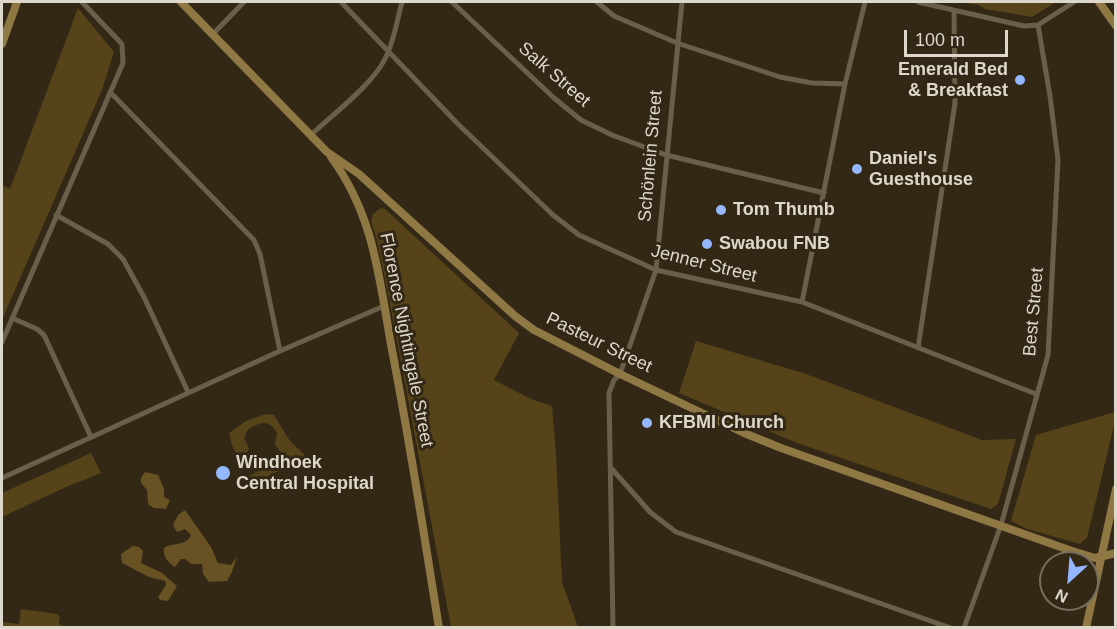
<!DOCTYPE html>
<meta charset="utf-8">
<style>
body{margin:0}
#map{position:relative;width:1117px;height:629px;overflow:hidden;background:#322815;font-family:Arial,sans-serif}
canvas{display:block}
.frame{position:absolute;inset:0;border:3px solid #ded8cc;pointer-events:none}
.north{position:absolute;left:1039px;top:551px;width:60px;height:60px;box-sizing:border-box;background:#322815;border:2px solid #776e5e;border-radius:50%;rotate:206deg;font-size:16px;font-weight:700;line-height:24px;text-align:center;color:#ded8cc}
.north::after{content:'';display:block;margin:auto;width:21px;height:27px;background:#94b7fd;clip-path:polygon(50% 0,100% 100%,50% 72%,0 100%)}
.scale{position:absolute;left:904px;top:30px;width:104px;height:27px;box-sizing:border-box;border:3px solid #ded8cc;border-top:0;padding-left:8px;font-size:18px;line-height:21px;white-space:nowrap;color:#ded8cc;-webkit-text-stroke:4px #322815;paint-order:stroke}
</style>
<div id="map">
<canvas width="1117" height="629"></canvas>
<div class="frame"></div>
<div class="north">N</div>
<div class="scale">100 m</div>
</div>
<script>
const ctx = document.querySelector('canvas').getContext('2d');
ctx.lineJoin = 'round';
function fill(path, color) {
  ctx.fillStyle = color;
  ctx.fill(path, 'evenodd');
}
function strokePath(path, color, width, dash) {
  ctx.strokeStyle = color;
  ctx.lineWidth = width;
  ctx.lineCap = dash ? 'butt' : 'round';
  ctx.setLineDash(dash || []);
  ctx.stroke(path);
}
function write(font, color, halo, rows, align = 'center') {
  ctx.font = font + ' Arial,sans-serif';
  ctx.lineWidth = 6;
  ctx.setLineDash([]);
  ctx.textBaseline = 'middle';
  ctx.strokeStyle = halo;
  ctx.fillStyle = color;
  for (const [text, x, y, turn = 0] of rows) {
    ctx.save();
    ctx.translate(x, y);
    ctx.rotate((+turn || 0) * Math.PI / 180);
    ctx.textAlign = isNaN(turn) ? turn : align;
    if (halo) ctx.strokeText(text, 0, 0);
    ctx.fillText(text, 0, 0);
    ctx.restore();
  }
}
fill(new Path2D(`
 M962 2H1056L1032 17 985 9 978 5Z
 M78 8 114 52 102 90 2 320V185L10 189Z
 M381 208 385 209 519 333 494 380 531 399 552 406 556 454 562 582 578 627H451L387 288 377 240 371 221 373 214Z
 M696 341 806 374 982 440 1016 439 998 504 991 509 797 443 679 393Z
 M1115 412V421L1087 538 1080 544 1027 529 1011 521 1036 435Z
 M266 414 274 415 290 441 305 455 304 465C295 470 284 468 274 473 265 477 260 483 251 485L248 484 247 480 249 476 279 460 283 455 275 445 277 433C268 419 262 422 248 429L244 438 249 448 246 457C233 456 232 444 229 433L246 421Z
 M91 453 101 473 66 487 2 517V493Z
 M21 609 57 614 60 617 59 624 65 627H2V622L19 624Z`), '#56431a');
fill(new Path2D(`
 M145 472 158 475 164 489V497L170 500 166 509 154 508 148 504 147 490 141 483V478Z
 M185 510 211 547 218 563 231 565 237 556 232 572 227 581 209 582 203 574 202 564H191L185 559H181L175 567C168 563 163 557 164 548 172 542 186 547 191 535L185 529 177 532 173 525 178 515Z
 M133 546 139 547 143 551 141 563 162 573 177 586 168 601 160 600 158 597 166 585 165 581 149 577 122 563 121 554Z`), '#685224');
strokePath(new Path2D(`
 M341 2 458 124 553 215 579 235 656 270 802 302 1036 394
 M452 2 554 98 581 120 612 135 666 155 824 193
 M597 2 614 16 677 43 780 77 812 83 845 84
 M918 2 1024 26 1038 25 1074 2
 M212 35 244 2
 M110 92 254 240 260 254 280 351
 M311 135C332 115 372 85 385 59 394 42 397 20 402 2
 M56 215 108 244 123 259 144 297 188 392
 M802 302 845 84 865 2
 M12 318 37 329 44 335 91 437
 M2 342 123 63 122 44 82 2
 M918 348 955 103 954 10
 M611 468 650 512 676 532 951 628
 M2 478 280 351 384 306
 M613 628 609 393 614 380 620 374 656 270 682 2
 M964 628 1001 525 1048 355 1058 160 1050 96 1038 25`), '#6a5f49', 5);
strokePath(new Path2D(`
 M181 2 327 152 359 174 515 316 534 330 620 374 744 433 781 448 1072 551 1095 558 1116 553
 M1099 2 1116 26
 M2 44 17 2
 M331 157C375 217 379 279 392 350 410 442 424 535 439 628
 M1086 628 1116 489`), '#907845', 8);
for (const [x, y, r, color] of [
 [1020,80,6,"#94b7fd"],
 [857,169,6,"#94b7fd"],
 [721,210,6,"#94b7fd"],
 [707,244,6,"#94b7fd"],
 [647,423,6,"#94b7fd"],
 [223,473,8,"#94b7fd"]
]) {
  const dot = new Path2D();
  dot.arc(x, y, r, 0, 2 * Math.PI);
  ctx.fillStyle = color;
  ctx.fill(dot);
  strokePath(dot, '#322815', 2);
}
write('bold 18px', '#ded8cc', '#322815', [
 ["Emerald Bed",1008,70,"right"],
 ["& Breakfast",1008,91,"right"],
 ["Daniel's",869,159],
 ["Guesthouse",869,180],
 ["Tom Thumb",733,210],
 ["Swabou FNB",719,244],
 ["KFBMI Church",659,423],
 ["Windhoek",236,463],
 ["Central Hospital",236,484]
], 'left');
write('18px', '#ded8cc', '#322815', [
 ["Salk Street",554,75,41],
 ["Schönlein Street",651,156,-85],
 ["Jenner Street",704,264,14],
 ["Best Street",1034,312,-85],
 ["Florence Nightingale Street",406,340,79],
 ["Pasteur Street",599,343,26]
]);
</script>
